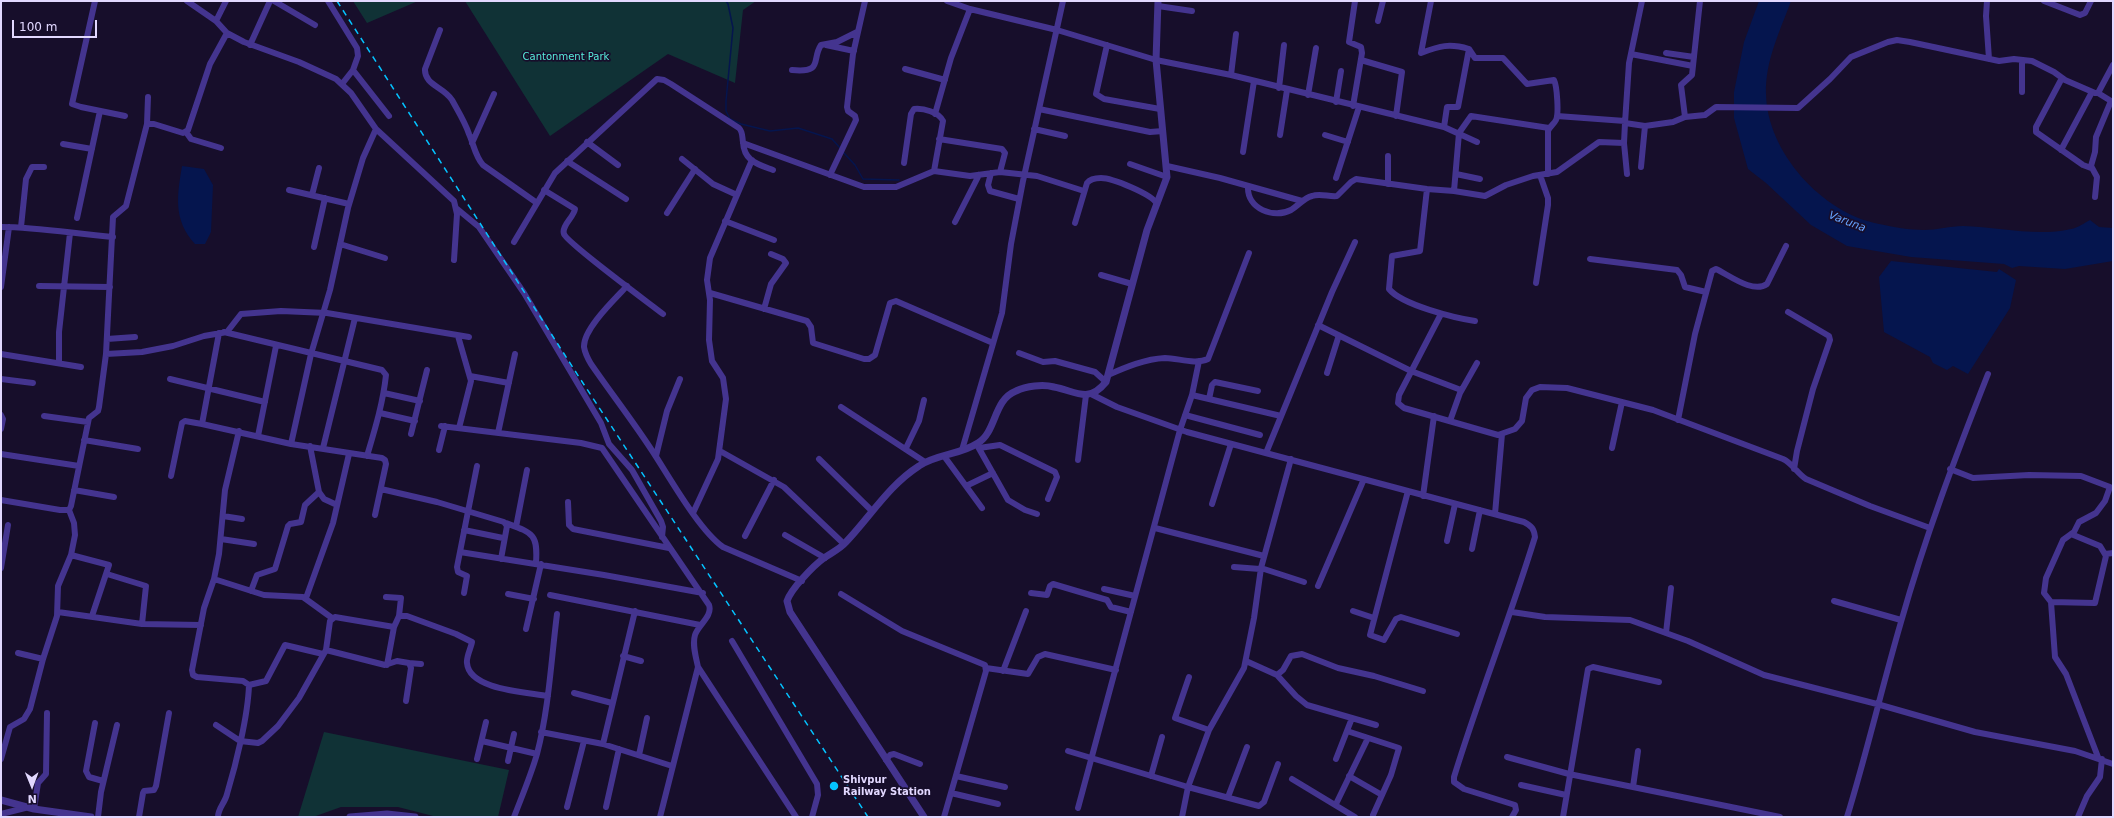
<!DOCTYPE html>
<style>
body{margin:0}
#map{position:relative;width:2114px;height:818px;overflow:hidden;background:#170e2b;font-family:"DejaVu Sans",sans-serif}
canvas{display:block}
.frame{position:absolute;inset:0;border:2px solid #e2d8ff;pointer-events:none}
.north{position:absolute;left:12px;top:766px;width:40px;height:40px;-webkit-text-stroke:3px #170e2b;paint-order:stroke;rotate:179deg;font-size:11px;font-weight:700;line-height:16px;text-align:center;color:#e2d8ff}
.north::after{content:'';display:block;margin:auto;width:14px;height:18px;background:#e2d8ff;clip-path:polygon(50% 0,100% 100%,50% 72%,0 100%)}
.scale{position:absolute;left:12px;top:20px;width:85px;height:18px;box-sizing:border-box;border:2px solid #e2d8ff;border-top:0;padding-left:5px;font-size:12px;line-height:14px;white-space:nowrap;color:#e2d8ff;-webkit-text-stroke:3px #170e2b;paint-order:stroke}
</style>
<div id="map">
<canvas width="2114" height="818"></canvas>
<div class="frame"></div>
<div class="north">N</div>
<div class="scale">100 m</div>
</div>
<script>
const ctx = document.querySelector('canvas').getContext('2d');
ctx.lineJoin = 'round';
function fill(path, color) {
  ctx.fillStyle = color;
  ctx.fill(path, 'evenodd');
}
function strokePath(path, color, width, dash) {
  ctx.strokeStyle = color;
  ctx.lineWidth = width;
  ctx.lineCap = dash ? 'butt' : 'round';
  ctx.setLineDash(dash || []);
  ctx.stroke(path);
}
function write(font, color, halo, rows, align = 'center') {
  ctx.font = font + ' "DejaVu Sans",sans-serif';
  ctx.lineWidth = 3.5;
  ctx.setLineDash([]);
  ctx.textBaseline = 'middle';
  ctx.strokeStyle = halo;
  ctx.fillStyle = color;
  for (const [text, x, y, turn = 0] of rows) {
    ctx.save();
    ctx.translate(x, y);
    ctx.rotate((+turn || 0) * Math.PI / 180);
    ctx.textAlign = isNaN(turn) ? turn : align;
    if (halo) ctx.strokeText(text, 0, 0);
    ctx.fillText(text, 0, 0);
    ctx.restore();
  }
}
fill(new Path2D(`
 M353 1H418L367 23Z
 M465 1H756L743 10 735 83 668 54 550 136Z
 M324 732 509 770 498 817H437L398 807H341L313 817H298Z`), '#103236');
fill(new Path2D(`
 M1759 1H1791C1780 31 1765 61 1766 94 1767 152 1822 213 1879 224 1893 227 1910 230 1924 230 1937 230 1950 226 1963 226 1999 227 2036 237 2071 229 2078 228 2084 223 2090 220L2099 227 2113 228V261L2065 269 2019 266 2012 268 2004 264 1911 257 1847 246 1811 225 1766 183 1748 169 1734 118V92L1744 42Z
 M182 166 204 169 213 185 211 232 205 244H195C173 220 177 196 182 166Z
 M1891 261 1997 272 1999 269 2016 280 2010 308 1968 374 1953 366 1947 370 1933 363 1930 357 1884 332 1879 277Z`), '#05154e');
strokePath(new Path2D(`
 M726 1 728 4 733 28 726 101V111L730 119 741 124 770 131 798 128 832 139 841 149
 M843 152 855 165 863 179 899 180`), '#05154e', 1.5);
strokePath(new Path2D(`
 M95 1 72 104 81 107 125 116
 M187 1 216 21 227 33 244 42 299 62 336 79 351 93 376 129 454 201 457 214 454 260
 M274 1 315 25
 M328 1 357 48 358 56 353 70 389 116
 M947 1 970 9 1057 30 1156 60 1231 75 1444 127 1477 142
 M1987 1 1986 16 1989 59
 M2044 1 2080 15 2085 13 2091 1
 M1158 6 1192 11
 M216 21 226 1
 M1378 21 1383 1
 M440 30 425 69C424 85 444 87 452 100 458 111 465 122 469 134 474 145 475 156 483 165L537 203
 M250 45 270 1
 M826 45 854 51
 M1107 45 1096 94 1104 99 1160 109
 M1421 53C1440 46 1449 43 1469 49L1475 58H1503L1527 84 1554 80C1557 86 1559 114 1556 120 1554 124 1550 126 1548 131V174
 M1421 53 1431 1
 M1666 53 1694 57
 M1631 54 1693 66
 M1361 60 1402 72 1396 116
 M2022 60V92
 M905 69 945 80
 M792 70C824 73 811 60 821 45L837 42 857 32
 M1231 75 1236 34
 M2062 78 2036 127V132L2083 165 2091 168
 M342 84 353 70
 M1279 88 1284 45
 M1308 95 1316 48
 M1336 102 1341 71
 M1353 106 1362 53 1361 47 1349 42 1355 1
 M1039 109 1150 132 1163 131
 M935 114 951 58 970 9
 M1557 116 1625 121
 M1685 117 1681 85 1692 75 1700 1
 M1625 123 1629 63 1642 1
 M147 124 148 97
 M1444 127 1447 107H1458L1469 49
 M1549 128 1471 116 1459 133 1454 191 1485 196 1506 185 1533 176 1557 172 1599 142 1624 143 1625 123 1645 126 1673 122 1685 117 1705 115 1716 107 1798 108 1830 79 1851 57 1888 42 1897 40 1910 42 1999 61 2014 59 2032 61 2054 72 2065 80 2095 93H2098L2113 65
 M1034 129 1065 136
 M186 132 191 139 221 148
 M1280 135 1287 90
 M1325 135 1348 142
 M939 139 1002 149 1005 153 1000 172
 M587 142 618 165
 M472 143 494 94
 M743 143 864 187H896L934 171 970 176 1000 172 1037 176 1084 191
 M1624 143 1627 174
 M63 144 92 149
 M2061 150 2092 92
 M1243 152 1254 81
 M682 159 713 184 737 195
 M567 161 626 199
 M904 163 911 114 914 109C923 108 939 112 943 121L934 171
 M1130 164 1167 177
 M1167 166 1220 178 1302 201
 M1641 167 1645 126
 M991 173 988 185 990 191 1019 199
 M1456 174 1480 179
 M830 175 856 120 855 116 848 111 847 107 853 54 865 1
 M1336 178 1359 107
 M1388 184V156
 M1248 187C1247 209 1274 219 1291 210 1299 205 1304 198 1312 196 1320 193 1329 197 1337 196L1351 182 1356 179 1427 189 1454 191
 M1427 189 1420 251 1392 256 1389 289C1402 305 1455 318 1475 321
 M289 190 349 204
 M544 190 575 209C574 217 561 226 564 234 567 243 649 303 663 314
 M312 195 319 168
 M2095 197 2097 177 2091 166 2095 152 2096 137 2111 101 2098 93
 M456 208 479 227 524 293 601 423 609 444 632 470 661 521 663 527 662 537
 M667 213 695 169
 M77 218 100 111
 M725 221 774 240
 M955 222 979 175
 M1075 223 1087 183C1090 179 1096 178 1101 178 1112 178 1152 194 1157 204
 M1 227C39 227 75 234 113 237
 M21 227 26 179 32 167H44
 M514 242 555 173 657 79 664 80 671 84 739 128C743 132 742 137 743 142 744 161 757 164 773 170
 M340 244 385 258
 M314 247 325 198
 M1590 259 1677 270 1681 275 1685 287 1706 292
 M1101 275 1132 284
 M1536 283 1548 205V198L1540 175
 M39 286 110 287
 M627 286C615 299 583 329 584 347 585 353 588 359 591 364 611 393 632 420 651 449 669 476 698 529 723 547L802 581
 M1 287 9 227
 M710 293 807 321 811 327 813 343 864 359H869L875 355 890 303 896 301 993 343
 M764 309 771 284 786 263 783 259 771 254
 M1788 312 1829 336 1830 340 1813 389 1797 451 1794 469
 M1441 314 1399 395 1398 403 1404 408 1498 435 1515 429 1522 421 1526 398 1532 390 1540 387 1567 388 1653 410 1783 459C1792 463 1797 473 1806 479L1870 506 1930 528
 M1318 325 1411 371 1461 390
 M224 332 382 370 386 375C383 403 375 429 367 456
 M219 333 202 424 291 444 382 458 385 460 386 464 375 515
 M458 336 471 381 459 428
 M107 339 135 337
 M1019 353 1043 362 1055 361 1095 372 1106 382
 M1 354 81 367
 M106 354 142 352 173 346 204 336 227 332 241 314 281 311 327 313 469 337
 M59 363V332L70 233
 M1327 373 1339 335
 M1108 375C1126 367 1145 359 1165 358 1178 358 1195 365 1208 359L1249 253
 M470 376 509 383
 M1 379 33 383
 M170 379 265 402
 M384 393 420 401
 M1091 394 1117 407 1187 432 1524 522C1532 526 1534 529 1535 537 1510 618 1479 696 1454 777V782L1464 789 1515 805 1516 810 1512 817
 M1192 395 1281 416
 M1209 399 1212 385 1215 382 1258 391
 M841 407 925 462
 M380 413 415 421
 M1 415 3 419 1 429
 M1185 415 1260 435
 M44 416 88 422
 M1678 420 1695 334 1712 271 1716 269C1729 275 1753 294 1767 284L1786 246
 M1450 421 1460 393 1477 363
 M441 426 581 443 602 448 709 605C713 616 698 625 695 635 692 645 696 657 698 667L796 817
 M498 433 515 354
 M411 434 427 370
 M258 436 276 346
 M84 440 138 449
 M291 444 311 354 330 290 348 208 363 158 376 129
 M977 445 1008 500 1025 510 1037 514
 M310 446 319 492 324 499 337 505
 M323 448 355 318
 M906 448 919 421 924 400
 M979 448 1000 445 1055 472 1057 477 1048 499
 M1612 448 1622 402
 M439 450 445 426
 M962 450 1002 313 1011 244 1023 181 1063 1
 M720 451 784 487 844 544
 M1266 453 1332 292 1355 242
 M1 454 79 466
 M656 456 667 411 680 379
 M944 456 982 508
 M819 459 872 511
 M1078 460 1086 395
 M1950 469 1973 478 2029 475 2081 476 2110 487 2105 501 2096 513 2079 522 2074 532 2063 540 2046 578 2044 593 2051 602 2055 657 2066 674 2098 757
 M171 476 182 423 185 421 202 424
 M966 486 993 473
 M381 489 437 502 504 522 507 526 501 559
 M74 490 114 497
 M1408 491 1370 635 1384 640 1396 619 1401 617 1457 634
 M1423 496 1434 416
 M1 500 60 510H69L71 506 89 418 98 411 99 407 106 354 113 217 126 206 147 124H154L183 133 188 130 210 64 227 33
 M568 502 569 525 573 529 669 548
 M1212 504 1231 444
 M693 513 718 459 726 399 723 378 712 361 709 340 710 300 707 280 710 258 752 160
 M1495 514 1502 434
 M223 516 242 519
 M506 523C533 533 538 534 536 563
 M516 527 527 470
 M1155 528 1264 556
 M464 530 503 538
 M785 535 825 558
 M745 536 774 480
 M221 539 254 544
 M1447 541 1455 504
 M1472 549 1480 510
 M460 552 604 575 703 593
 M2105 554 2113 553
 M71 555 109 565 92 616
 M1234 567 1260 569
 M1 568 8 525
 M1261 568 1304 582
 M107 574 146 586 142 624 201 625
 M214 579 264 595 303 597 332 618
 M1318 586 1364 479
 M1104 589 1135 596
 M251 591 257 575 275 569 288 526 290 524 301 522 305 505 319 492
 M464 593 467 576 458 572 457 567 477 466
 M1031 593 1047 595 1050 586 1053 584 1107 600 1111 607 1131 612
 M508 594 534 599
 M841 594 902 631 985 665 986 671 944 817
 M550 595 700 625
 M386 597 401 598 399 616
 M306 598 333 523 349 454
 M1834 601 1901 620
 M2051 602 2095 603 2106 556 2100 546 2071 534
 M1353 611 1374 618
 M58 612 142 624
 M1512 612 1545 617 1630 620 1688 641 1764 675 1877 704 1975 732 2075 751 2113 764
 M526 629 541 564
 M1666 633 1671 588
 M732 641 817 784 818 795 812 817
 M326 650 385 665 397 661 409 663 411 668 406 701
 M18 653 43 659
 M623 656 641 661
 M1246 661 1277 675 1296 696 1307 705 1376 725
 M409 663 421 664
 M387 665 394 627
 M986 668 1028 674 1038 657 1045 654 1116 670
 M1003 671 1026 611
 M1277 675 1283 670 1291 656 1302 654 1338 668 1374 676 1423 691
 M1189 677 1175 718 1209 730
 M249 685 266 681 285 645 323 654
 M574 693 612 703
 M95 723 86 771 89 777 103 781
 M216 725 240 741 258 743 262 741 278 726 299 698 326 650 330 621 335 617 394 627 399 616H407L456 634 472 642C471 648 466 657 467 663 469 690 527 692 548 696
 M1347 731 1399 748 1391 775 1373 815
 M541 732 603 744 672 766
 M482 741 537 754
 M603 744 635 611
 M1068 751 1188 787 1259 806 1264 802 1278 764
 M639 755 647 718
 M1507 757 1569 774 1780 817
 M1 759 10 727 24 719 30 709 43 659 57 616 58 586 71 555 75 535 74 523 69 510
 M477 759 486 722
 M1336 759 1352 718
 M886 760 890 755 894 754 920 764
 M508 761 514 734
 M956 776 1005 787
 M1151 776 1162 737
 M1349 776 1382 795
 M1292 779 1355 817
 M1521 785 1566 795
 M1633 787 1638 751
 M951 793 998 804
 M1228 797 1247 747
 M1336 804 1368 738
 M567 807 584 741
 M606 807 619 749
 M1078 808 1180 430 1192 395 1199 361
 M34 809 38 783 46 774 47 713
 M1 814 25 808
 M98 817 101 792 117 725
 M139 817 143 793 144 791 154 790 156 786 169 713
 M218 817C218 808 225 803 227 794 236 764 248 716 249 685L243 681 197 677 193 675 192 670 204 608 214 579 219 554 225 490 239 431
 M514 817C522 796 531 775 537 754 549 708 551 661 557 614
 M660 817 698 667
 M1182 817 1188 787 1209 730 1244 668 1254 618 1261 568 1291 459
 M1563 817 1588 669 1593 667 1659 682
 M1847 817C1867 752 1882 687 1901 622 1925 537 1956 455 1988 374
 M2078 817 2087 796 2100 777 2102 759`), '#44348f', 6);
strokePath(new Path2D(`
 M1 800 34 809 91 817
 M350 817 387 814 415 817
 M924 817 790 612 787 601C791 589 813 566 824 558 831 553 840 549 846 542 870 517 889 485 919 466 936 454 960 455 978 443 997 431 993 400 1016 391 1026 386 1043 384 1054 387 1076 391 1088 404 1106 382L1147 230 1167 177 1156 60 1158 1`), '#44348f', 7);
strokePath(new Path2D(`
 M337 1 579 377 868 817`), '#04c3ff', 1.5, [6, 5]);
for (const [x, y, r, color] of [
 [834,786,5,"#04c3ff"]
]) {
  const dot = new Path2D();
  dot.arc(x, y, r, 0, 2 * Math.PI);
  ctx.fillStyle = color;
  ctx.fill(dot);
  strokePath(dot, '#170e2b', 1.5);
}
write('10px', '#57eddc', '#170e2b', [
 ["Cantonment Park",566,57]
]);
write('bold 10px', '#e2d8ff', '#170e2b', [
 ["Shivpur",843,780],
 ["Railway Station",843,792]
], 'left');
write('italic 11px', '#66a3ff', '#170e2b', [
 ["Varuna",1847,222,21]
]);
</script>
